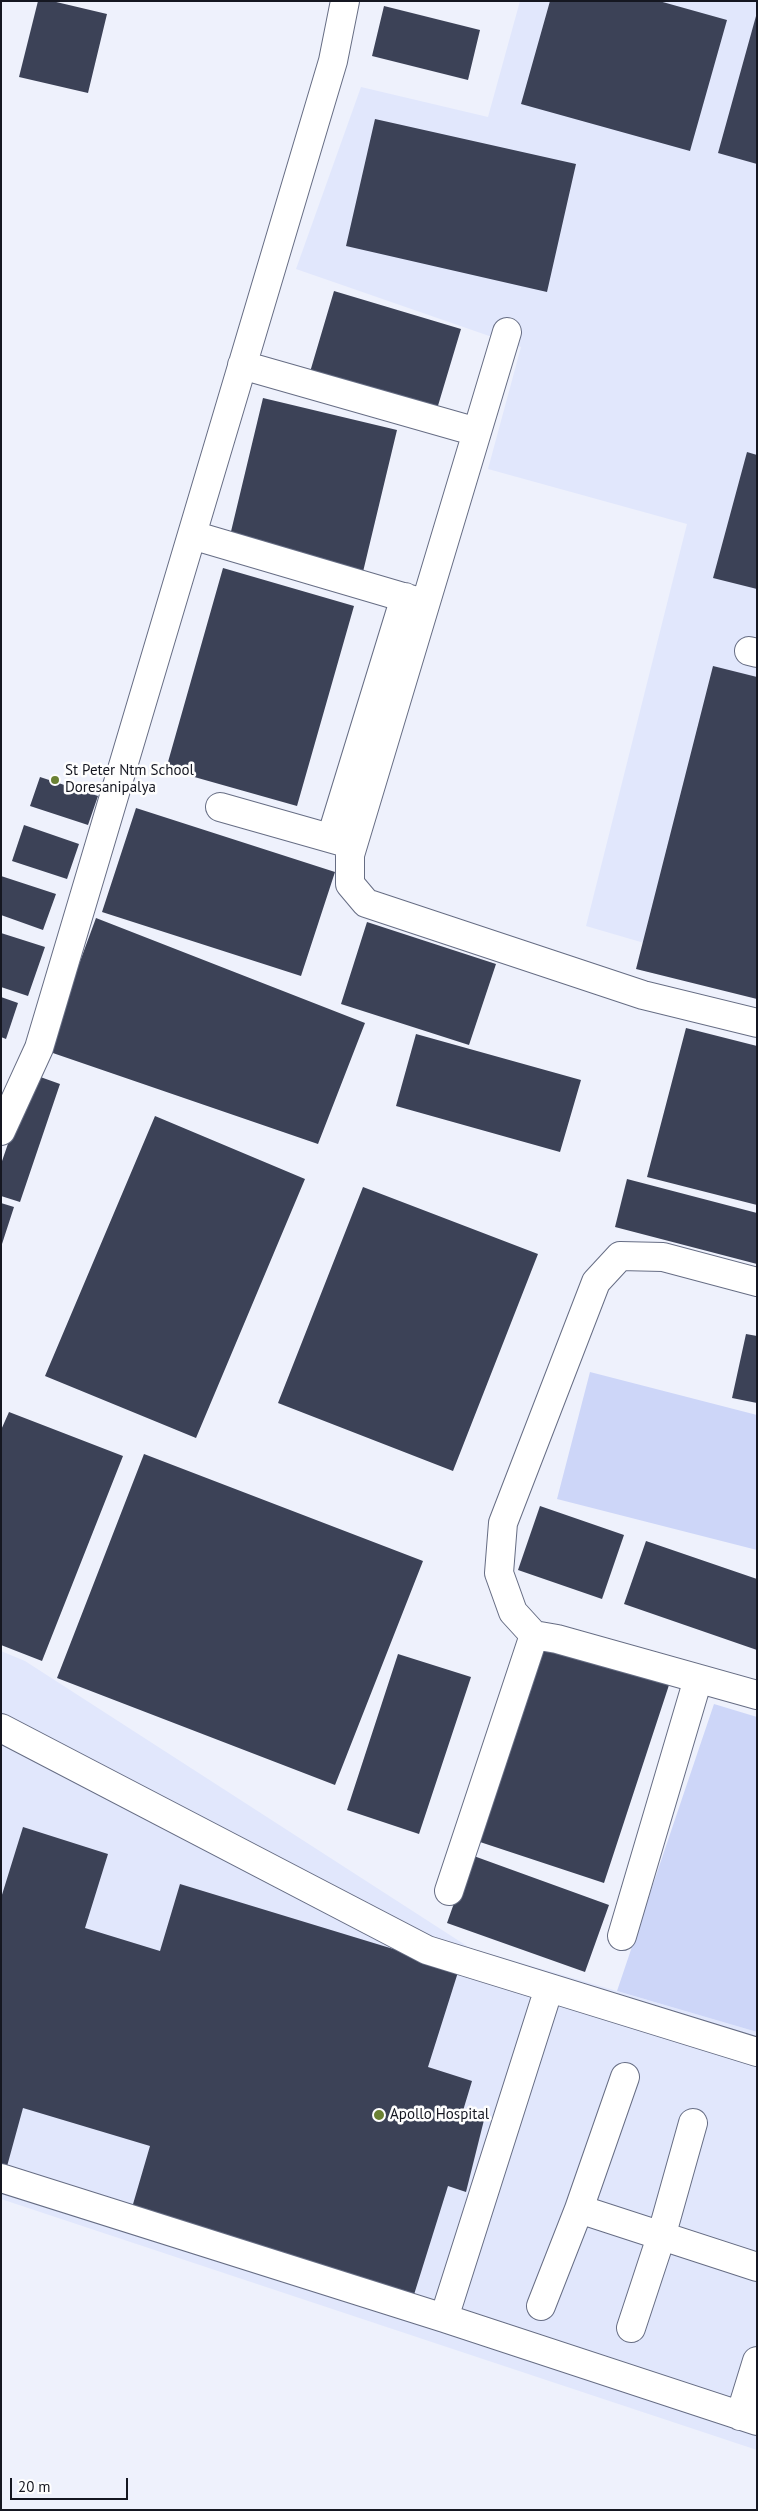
<!DOCTYPE html>
<style>
body{margin:0}
#map{position:relative;width:758px;height:2511px;overflow:hidden;background:#eef1fc;font-family:"PT Sans",sans-serif}
canvas{display:block}
.frame{position:absolute;inset:0;border:2px solid #151721;pointer-events:none}
.scale{position:absolute;left:10px;top:2478px;width:118px;height:22px;box-sizing:border-box;border:2px solid #151721;border-top:0;padding-left:6px;font-size:15px;line-height:18px;white-space:nowrap;color:#151721;-webkit-text-stroke:4px #fefefe;paint-order:stroke}
</style>
<div id="map">
<canvas width="758" height="2511"></canvas>
<div class="frame"></div>
<div class="scale">20 m</div>
</div>
<script>
const ctx = document.querySelector('canvas').getContext('2d');
ctx.lineJoin = 'round';
function fill(path, color) {
  ctx.fillStyle = color;
  ctx.fill(path, 'evenodd');
}
function strokePath(path, color, width, dash) {
  ctx.strokeStyle = color;
  ctx.lineWidth = width;
  ctx.lineCap = dash ? 'butt' : 'round';
  ctx.setLineDash(dash || []);
  ctx.stroke(path);
}
function write(font, color, halo, rows, align = 'center') {
  ctx.font = font + ' "PT Sans",sans-serif';
  ctx.lineWidth = 5;
  ctx.setLineDash([]);
  ctx.textBaseline = 'middle';
  ctx.strokeStyle = halo;
  ctx.fillStyle = color;
  for (const [text, x, y, turn = 0] of rows) {
    ctx.save();
    ctx.translate(x, y);
    ctx.rotate((+turn || 0) * Math.PI / 180);
    ctx.textAlign = isNaN(turn) ? turn : align;
    if (halo) ctx.strokeText(text, 0, 0);
    ctx.fillText(text, 0, 0);
    ctx.restore();
  }
}
fill(new Path2D(`
 M520 1H757V976L586 926 687 524 488 469 521 347 296 269 361 87 488 117Z
 M1 1651 25 1661 470 1948 757 2032V2450L1 2199Z`), '#e1e7fc');
fill(new Path2D(`
 M590 1372 757 1415V1550L557 1499Z
 M714 1704 757 1717V2032L617 1991Z`), '#cdd6f8');
fill(new Path2D(`
 M38 1H52L107 14 88 93 19 77Z
 M550 1H659L727 20 690 151 521 104Z
 M384 6 480 30 468 80 372 56Z
 M756 16H757V164L718 153Z
 M375 119 576 164 547 292 346 246Z
 M334 291 461 329 437 409 310 372Z
 M263 398 397 430 362 576 228 544Z
 M747 452 757 455V589L713 578Z
 M223 568 354 606 297 806 166 769Z
 M713 666 757 677V999L636 969Z
 M40 777 98 796 88 825 30 806Z
 M136 808 335 872 301 976 102 912Z
 M24 825 79 844 67 879 12 861Z
 M1 876 56 894 43 930 1 915Z
 M96 918 365 1023 318 1144 47 1051Z
 M367 922 496 964 469 1045 341 1004Z
 M1 933 45 947 28 996 1 987Z
 M1 997 18 1003 6 1039 1 1037Z
 M686 1028 757 1046V1205L647 1177Z
 M416 1034 581 1080 560 1152 396 1106Z
 M32 1074 60 1084 20 1202 1 1196V1164Z
 M155 1116 305 1179 196 1438 45 1376Z
 M627 1179 757 1213V1264L615 1227Z
 M363 1187 538 1254 453 1471 278 1403Z
 M1 1203 14 1207 2 1244H1Z
 M746 1334 757 1336V1403L732 1398Z
 M9 1412 123 1456 42 1661 1 1645V1430Z
 M144 1454 423 1561 335 1785 57 1678Z
 M540 1506 624 1535 602 1599 518 1570Z
 M646 1541 757 1579V1650L624 1604Z
 M546 1644 669 1685 604 1883 480 1842Z
 M398 1654 471 1677 419 1834 347 1810Z
 M23 1827 108 1854 85 1928 160 1951 180 1884 459 1969 428 2067 472 2081 462 2114 484 2120 466 2192 448 2186 412 2301 131 2211 150 2146 23 2108 6 2170 1 2168V1898Z
 M471 1855 609 1905 585 1972 447 1923Z`), '#3c4257');
const minor = new Path2D(`
 M507 332 350 855V884L366 903 643 995 757 1023
 M242 365 477 432
 M192 535 423 603
 M749 651 757 653
 M220 807 347 843
 M331 838 405 597
 M1 1131 39 1048 333 61 345 1
 M757 1282 663 1257 620 1256 596 1282 503 1523 499 1573 513 1612 534 1635 557 1639 757 1695
 M1 1728 427 1950 757 2052
 M449 1891 534 1635
 M622 1936 698 1679
 M625 2077 579 2209 757 2267
 M1 2178 444 2318 757 2421
 M541 2306 579 2209
 M444 2318 549 1988
 M631 2328 661 2237 693 2123
 M740 2416 757 2361`);
strokePath(minor, '#666d84', 30);
strokePath(minor, '#fff', 28);
for (const [x, y, r, color] of [
 [55,780,5,"#6b8133"],
 [379,2115,6,"#6b8133"]
]) {
  const dot = new Path2D();
  dot.arc(x, y, r, 0, 2 * Math.PI);
  ctx.fillStyle = color;
  ctx.fill(dot);
  strokePath(dot, '#fefefe', 2);
}
write('15px', '#151721', '#fefefe', [
 ["St Peter Ntm School",65,771],
 ["Doresanipalya",65,788],
 ["Apollo Hospital",390,2115]
], 'left');
</script>
